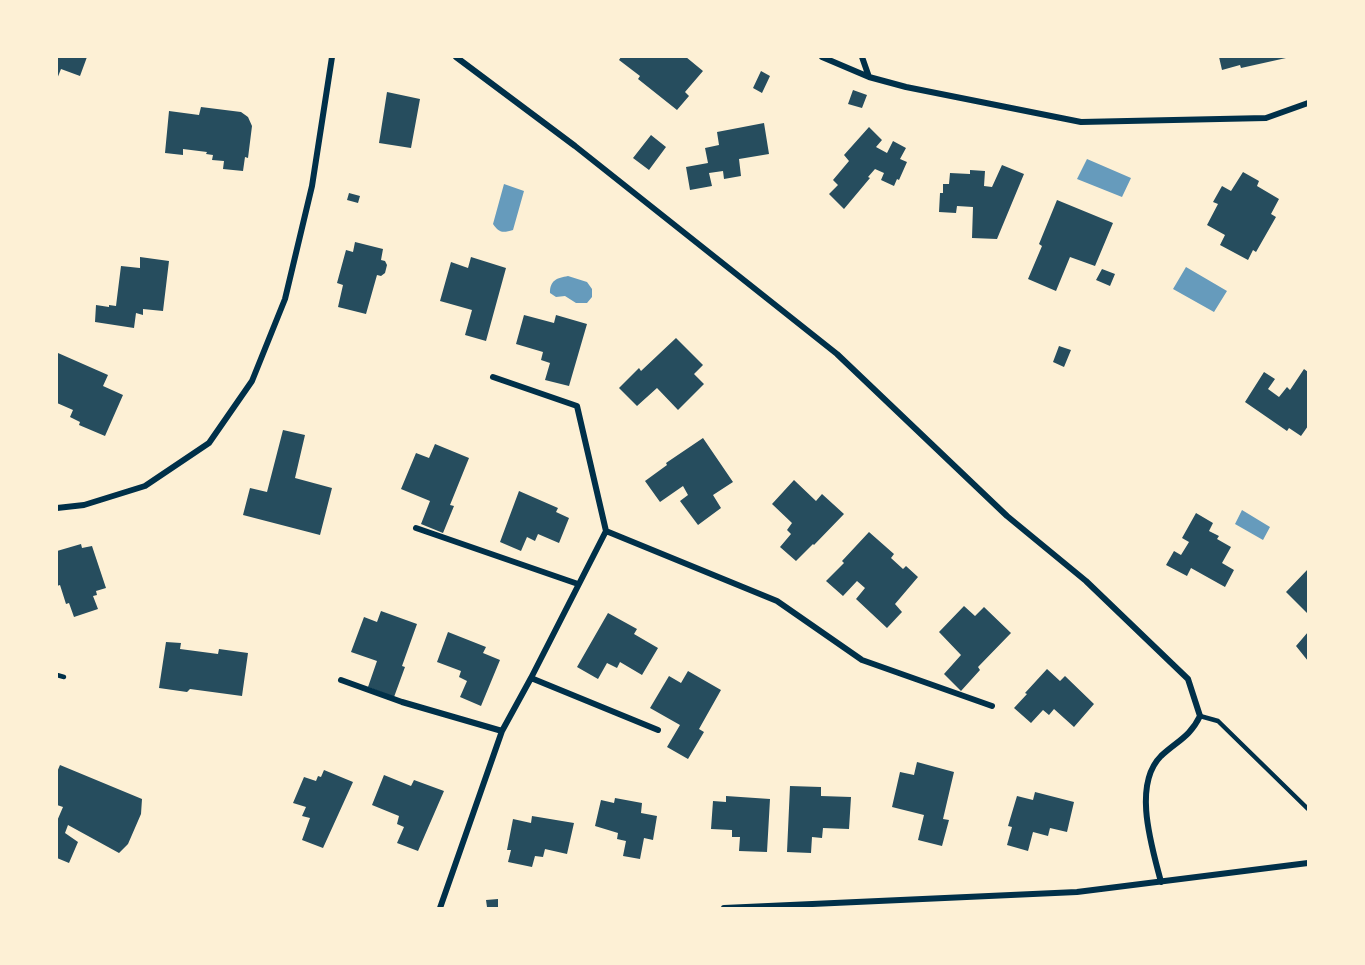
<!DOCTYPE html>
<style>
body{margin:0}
#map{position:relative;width:1365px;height:965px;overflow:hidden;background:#fdf0d5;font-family:Signika,sans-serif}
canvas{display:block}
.frame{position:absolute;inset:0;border:58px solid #fdf0d5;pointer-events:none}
</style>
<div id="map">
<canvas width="1365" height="965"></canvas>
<div class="frame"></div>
</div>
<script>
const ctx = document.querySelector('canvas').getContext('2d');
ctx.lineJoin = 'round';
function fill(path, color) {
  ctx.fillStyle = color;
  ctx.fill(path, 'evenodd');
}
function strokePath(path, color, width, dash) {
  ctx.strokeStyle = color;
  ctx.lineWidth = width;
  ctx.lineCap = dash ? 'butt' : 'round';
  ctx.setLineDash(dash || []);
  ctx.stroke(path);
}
fill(new Path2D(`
 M1087 159 1131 178 1122 197 1077 179Z
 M504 184 524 191 513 230C503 233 499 233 493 224Z
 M1186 267 1227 291 1214 312 1173 289Z
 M568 276 587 282 592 289V297L587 303H576L565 296 556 297 550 293C550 280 557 278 568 276Z
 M1242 510 1270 527 1263 540 1235 524Z`), '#669bbc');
fill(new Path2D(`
 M57 57H87L80 76 61 69 57 79Z
 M621 57H686L703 71 685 92 689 96 677 110 638 79 640 76 619 60Z
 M1219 57H1286V58L1241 68 1240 65 1222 70Z
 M761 71 770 76 762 93 753 88Z
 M853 90 867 95 862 108 848 104Z
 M387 92 420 99 411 148 379 143Z
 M201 107 241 112 248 117 252 126 248 158 245 157 243 171 223 169 224 161 212 160 213 155 206 154 207 152 183 149V155L165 153 169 111 199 115Z
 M764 123 769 154 739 159 741 176 724 179 723 171 709 173 712 186 690 190 686 167 708 163 705 148 719 145 717 132Z
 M869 127 882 140 876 147 887 153 893 141 906 148 900 159 907 162 899 180 897 179 894 186 881 180 884 173 875 169 868 177 870 178 844 209 829 194 838 185 833 180 849 161 844 155Z
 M651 135 666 147 649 170 633 158Z
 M1002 165 1024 174 997 239 972 238 973 207 957 206 956 213 939 212 940 193H943V184H949L950 173 970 174V170L985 171 984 186 992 187Z
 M1243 172 1259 181 1257 186 1279 199 1271 214 1276 217 1256 252 1253 250 1248 260 1220 245 1225 235 1207 225 1218 204 1213 202 1222 186 1231 191Z
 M349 193 360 196 358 203 347 200Z
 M1057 200 1113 223 1095 266 1070 257 1056 291 1028 279 1042 246 1039 244Z
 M355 242 383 249 381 260 385 261 387 265 385 273 381 276 377 275 366 314 338 307 343 285 337 283 346 250 353 252Z
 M140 257 169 261 163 311 143 309V315L136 313 134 328 95 322 96 305 109 307V305L116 306 121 266 140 268Z
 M471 257 506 268 486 341 465 335 472 310 440 301 451 262 468 268Z
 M1102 269 1115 274 1110 286 1096 280Z
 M524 315 554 323 556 315 587 324 569 386 545 380 550 363 541 360 543 352 516 344Z
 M676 338 703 365 694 374 704 384 678 410 657 388 637 406 619 388 639 368 641 371Z
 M1059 346 1071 350 1064 367 1053 362Z
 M58 353 108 375 103 386 123 395 105 436 79 425 80 422 70 417 73 410 57 403Z
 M1304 369 1308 372V426L1301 436 1289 428 1287 431 1245 402 1264 372 1275 379 1268 389 1279 397 1287 387 1290 390Z
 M283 430 305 435 295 478 332 488 320 535 243 515 250 488 267 492Z
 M703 438 733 482 713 495 721 508 698 525 680 501 688 495 683 486 660 502 645 481 667 465 666 463Z
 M435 444 469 458 450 505 454 506 443 533 421 524 430 501 401 489 416 453 429 458Z
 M794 480 816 501 822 494 844 514 814 545 813 544 796 561 780 547 791 534 787 530 792 523 772 504Z
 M519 491 558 508 556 512 569 518 559 543 538 534 535 541 527 537 521 551 500 542Z
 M1196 513 1213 523 1209 531 1219 536 1217 539 1231 547 1222 563 1234 570 1225 587 1191 568 1187 576 1166 565 1174 551 1181 555 1189 542 1182 538Z
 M869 532 894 554 891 558 903 569 906 566 918 577 895 604 902 612 887 628 856 599 865 588 857 581 843 596 826 581 844 563 842 561Z
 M81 544 82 548 92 546 106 588 96 591 97 595 93 596 98 609 74 617 69 603 66 604 60 585 57 586V551Z
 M1308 569V614L1286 592Z
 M964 606 975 616 984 607 1011 633 978 667 980 670 961 691 944 674 961 655 939 632Z
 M381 611 417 624 402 666 405 667 394 697 368 687 377 661 351 652 364 617 377 622Z
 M608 613 637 629 634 634 658 648 642 675 620 662 617 668 607 663 598 679 577 667Z
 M448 632 486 647 483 653 500 660 481 706 460 697 467 681 459 677 461 671 437 662Z
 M1308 632V661L1296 646Z
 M166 642 181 643 180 649 218 654 219 649 248 653 242 696 190 689 187 692 159 688Z
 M1047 669 1060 681 1065 676 1094 704 1074 727 1054 709 1049 715 1043 710 1031 723 1014 708 1027 694 1025 693Z
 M688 671 721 690 699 729 704 732 688 759 667 747 680 725 650 708 669 676 681 683Z
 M917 762 954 772 943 819 949 820 942 846 918 840 924 815 892 807 900 772 914 775Z
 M60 765 142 799 141 814 128 844 119 853 68 825 65 833 78 842 69 863 57 858V821L63 807 57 805V772Z
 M324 770 353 782 323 848 302 840 310 818 302 816 306 807 293 803 304 777 316 781 318 776 321 777Z
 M384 775 411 786 414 780 444 791 418 851 397 843 404 827 397 824 399 816 372 805Z
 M790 786 821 787V796L851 797 849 829 823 828 822 838 812 837 811 853 787 852Z
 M1035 792 1074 802 1067 832 1050 828 1048 836 1033 832 1028 851 1007 845 1012 827 1008 826 1017 796 1033 800Z
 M726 796 770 799 767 852 739 851 740 837H732V830L711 829 713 801 726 802Z
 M615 798 642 803 641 813 657 816 653 840 644 838 640 859 623 856 626 841 617 839 618 833 595 826 601 800 614 803Z
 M532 816 574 823 567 854 545 849 543 857 535 856 532 867 508 862 511 850H507L513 819 531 823Z
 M498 899V907H487L486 900Z`), '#264d5e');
strokePath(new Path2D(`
 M57 675 64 677
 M1200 716 1218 721 1308 809`), '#003049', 4.5);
strokePath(new Path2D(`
 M456 57 575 146 837 354 1007 516 1086 581 1188 679 1200 716C1190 737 1177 741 1161 756 1132 785 1152 847 1161 882
 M822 57 869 77 906 87 1081 122 1266 118 1308 103
 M862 57 869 77
 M493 377 577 406 606 531
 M57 508 84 505 145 486 209 443 252 381 285 299 312 186 332 57
 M416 528 578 584
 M531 678 658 730
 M341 680 402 702 502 731
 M440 908 502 731 531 678 606 531 777 601 862 660 992 706
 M724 908 1077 892 1308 863`), '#003049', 6);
</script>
